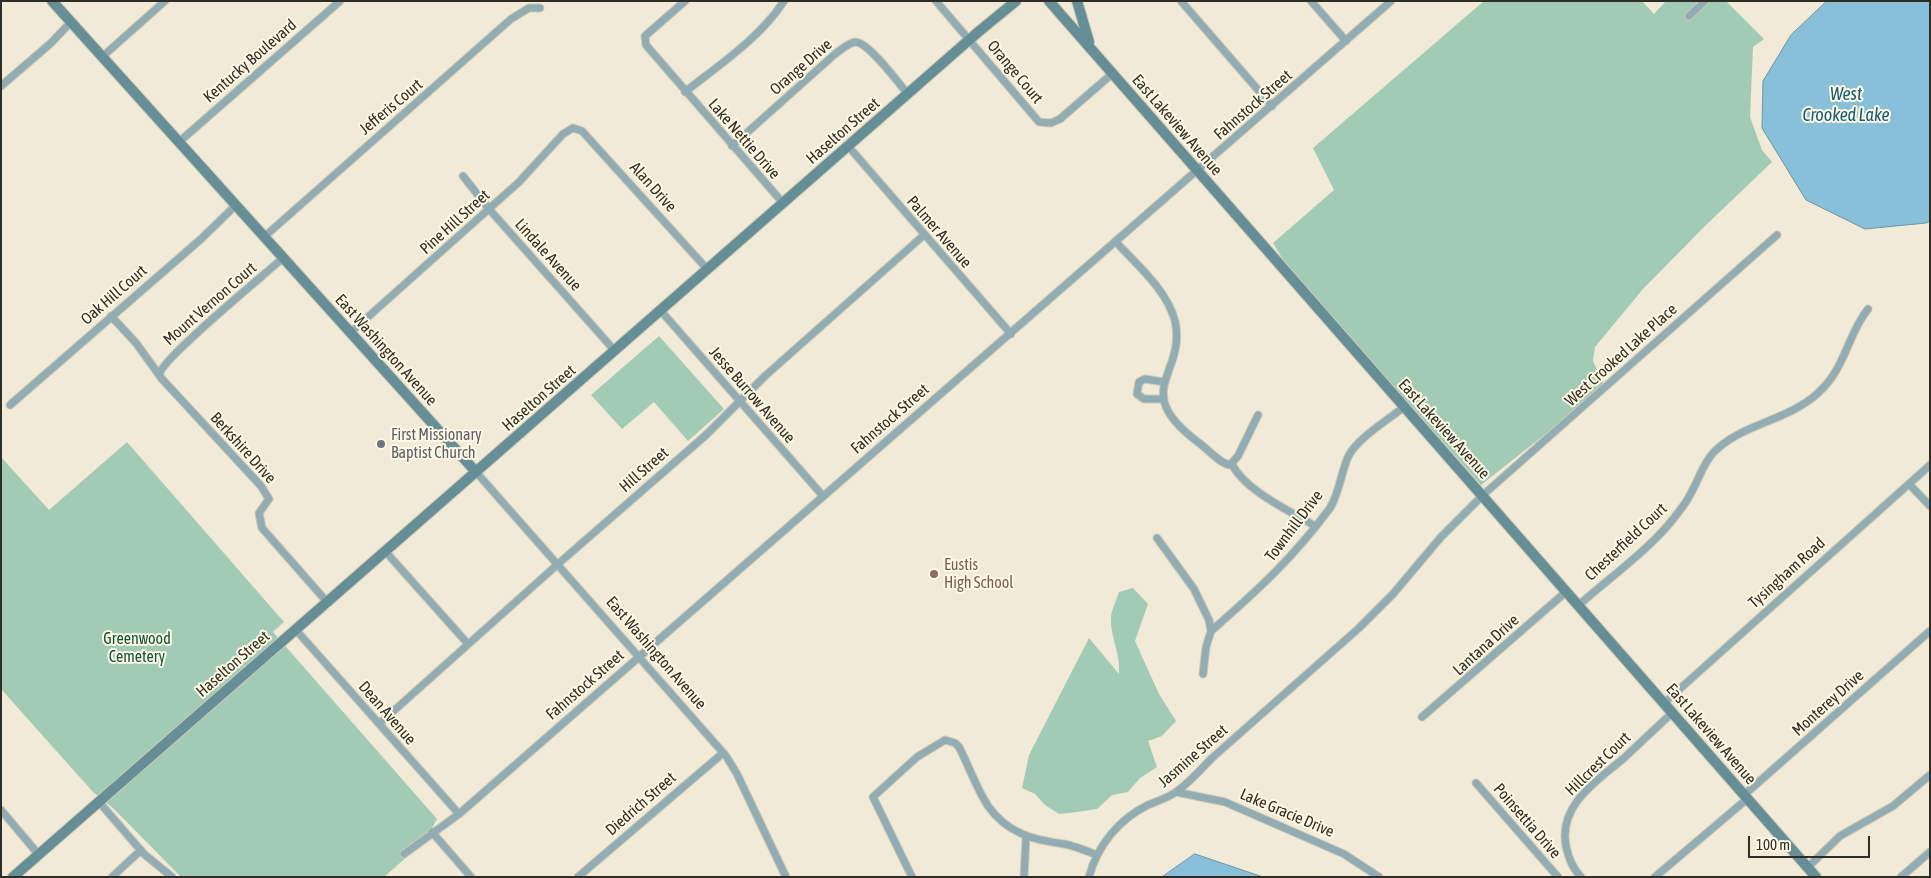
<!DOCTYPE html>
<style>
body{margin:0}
#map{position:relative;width:1931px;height:878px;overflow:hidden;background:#f1ead7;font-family:"Asap Condensed",sans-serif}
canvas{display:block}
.frame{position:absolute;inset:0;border:2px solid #2f2d25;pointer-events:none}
.scale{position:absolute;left:1748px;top:836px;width:122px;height:22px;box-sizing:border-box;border:2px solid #2f2d25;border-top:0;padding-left:6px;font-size:15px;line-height:18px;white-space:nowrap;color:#2f2d25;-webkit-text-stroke:4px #fff8e4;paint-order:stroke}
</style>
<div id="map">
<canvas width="1931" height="878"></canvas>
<div class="frame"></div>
<div class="scale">100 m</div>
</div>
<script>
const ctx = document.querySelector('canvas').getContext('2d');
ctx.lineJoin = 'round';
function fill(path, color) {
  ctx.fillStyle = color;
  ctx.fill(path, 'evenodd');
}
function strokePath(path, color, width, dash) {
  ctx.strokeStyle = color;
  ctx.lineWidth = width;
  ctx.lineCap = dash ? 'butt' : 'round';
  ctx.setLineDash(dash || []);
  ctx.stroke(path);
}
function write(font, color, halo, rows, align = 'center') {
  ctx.font = font + ' "Asap Condensed",sans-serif';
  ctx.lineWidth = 4;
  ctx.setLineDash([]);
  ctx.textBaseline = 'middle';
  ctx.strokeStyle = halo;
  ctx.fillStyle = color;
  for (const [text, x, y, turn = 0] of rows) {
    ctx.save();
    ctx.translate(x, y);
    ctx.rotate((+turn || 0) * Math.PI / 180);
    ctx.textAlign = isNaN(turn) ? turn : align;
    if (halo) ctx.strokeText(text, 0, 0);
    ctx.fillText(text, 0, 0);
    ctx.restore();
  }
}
fill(new Path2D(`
 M1484 1H1642L1654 14 1666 1H1726L1764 39 1753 47 1750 117 1762 150 1772 162 1705 226 1643 289 1595 347 1593 361 1605 387 1481 485 1285 263 1273 243 1334 190 1313 148Z
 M659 336 724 409 688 441 654 402 622 429 591 395Z
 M127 442 284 622 273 632 437 819 425 841 384 877H181L113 808 93 792 1 689V457L49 510Z
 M1133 588 1148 604 1135 641 1159 694 1176 721 1162 736 1148 741 1157 767 1140 778 1128 792 1112 795 1097 809 1077 812 1059 814 1045 805 1035 794 1022 788 1029 755 1089 638 1119 674C1121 652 1107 630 1112 611 1114 605 1117 598 1119 592Z`), '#a2cbb6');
const water = new Path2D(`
 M1827 1H1930V221L1926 223 1865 229 1806 200 1762 128 1763 81 1791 35Z
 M1195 854 1263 877H1162Z`);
fill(water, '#88c0d9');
strokePath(water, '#6d94a3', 1);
const street = new Path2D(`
 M685 1 645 36 646 45 783 203
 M936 1 1039 122 1051 123 1060 119 1113 73
 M1181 1 1272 106
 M1311 1 1346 41
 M1689 16 1705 1
 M102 57 165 1
 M1 86 51 43 71 22
 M685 92C719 65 760 38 784 1
 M179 142 340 1
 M732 146 835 54C841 50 848 43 855 42 869 42 898 83 908 94
 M848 146 1011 334
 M463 176 489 209 615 351
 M264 237 511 19 529 8H540
 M1116 242C1137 265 1167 290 1175 321 1187 375 1128 390 1199 443 1208 449 1219 463 1230 465L1238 456 1258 415
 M661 311 823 496
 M111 316 136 343 162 379 261 486 269 499 259 513 262 528 327 602
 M350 333 519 182 563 134 573 128 582 131 708 270
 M160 373C163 358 264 275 283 258
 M1164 382 1145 379 1139 382 1137 394 1144 399H1164
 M10 405 201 239 236 205
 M1232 464C1244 490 1290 511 1315 526
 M476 472 726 756 737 774 786 877
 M1909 484 1930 506
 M1157 538 1194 589 1209 620 1211 631 1206 647 1203 674
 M385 551 468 644
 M1579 605C1609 578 1649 550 1674 518 1680 510 1687 502 1691 493 1699 479 1703 464 1713 453 1740 424 1788 421 1818 393 1846 368 1847 335 1868 309
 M296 630 459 814
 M1211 631C1257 591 1294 557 1330 508 1339 494 1341 473 1348 457 1356 439 1388 420 1404 407
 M1664 703 1930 465
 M1422 717 1567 591
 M379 724 558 564 706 435 765 376 924 235
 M1476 783 1558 877
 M1176 792 1225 802 1344 854 1379 877
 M1744 795 1930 631
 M99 802 144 854 172 877
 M1 810 39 855
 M432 832 471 877
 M404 854 459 814 1391 1
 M1808 867 1840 836 1893 806 1930 775
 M112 877 141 850
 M578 877 723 753
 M912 877 873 797 917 757 945 740 955 743 959 747C969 766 976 788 988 806 1007 833 1033 840 1064 844 1075 846 1087 851 1097 855
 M1024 877 1026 837
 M1089 877C1097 846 1119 819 1148 805 1157 801 1168 798 1176 792 1189 783 1201 769 1212 758L1359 628 1393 594 1441 537 1483 495 1777 235
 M1581 877C1573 869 1568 856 1566 846 1558 805 1597 781 1624 758 1640 743 1656 728 1672 713
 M1655 877 1747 799
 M1901 877 1930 852`);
const secondary = new Path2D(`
 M52 1 476 472
 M1049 1 1816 877
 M1077 1 1089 42
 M13 877 977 33 1016 1`);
strokePath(street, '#cec8b7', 9);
strokePath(secondary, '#cec8b7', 12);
strokePath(street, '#91acb2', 7);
strokePath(secondary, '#658e96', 10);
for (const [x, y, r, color] of [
 [381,444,5,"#6b7280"],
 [934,574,5,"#8d6e63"]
]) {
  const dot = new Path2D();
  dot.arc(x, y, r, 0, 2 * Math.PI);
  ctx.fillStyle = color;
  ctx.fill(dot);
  strokePath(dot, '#fff8e4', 2);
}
write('16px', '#2f2d25', '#fff8e4', [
 ["Kentucky Boulevard",250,61,-41],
 ["Orange Drive",801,67,-41],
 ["Orange Court",1015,72,50],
 ["Fahnstock Street",1253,105,-41],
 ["Jefferis Court",391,107,-40],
 ["East Lakeview Avenue",1177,125,49],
 ["Haselton Street",843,131,-41],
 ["Lake Nettie Drive",744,139,49],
 ["Alan Drive",653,187,48],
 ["Pine Hill Street",455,222,-42],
 ["Palmer Avenue",939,232,49],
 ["Lindale Avenue",548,255,48],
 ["Oak Hill Court",114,295,-41],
 ["Mount Vernon Court",210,304,-41],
 ["East Washington Avenue",386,350,48],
 ["West Crooked Lake Place",1621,355,-42],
 ["Jesse Burrow Avenue",752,395,49],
 ["Haselton Street",539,398,-41],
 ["Fahnstock Street",890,419,-41],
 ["East Lakeview Avenue",1444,429,48],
 ["Berkshire Drive",243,448,48],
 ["Hill Street",644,470,-41],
 ["Townhill Drive",1294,526,-53],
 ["Chesterfield Court",1626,542,-43],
 ["Tysingham Road",1787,573,-42],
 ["Lantana Drive",1486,645,-42],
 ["East Washington Avenue",656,653,49],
 ["Haselton Street",233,664,-41],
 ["Fahnstock Street",585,685,-41],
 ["Monterey Drive",1828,703,-42],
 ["Dean Avenue",387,713,49],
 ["East Lakeview Avenue",1711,734,49],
 ["Jasmine Street",1193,756,-41],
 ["Hillcrest Court",1598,764,-44],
 ["Diedrich Street",641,804,-41],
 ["Lake Gracie Drive",1287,813,23],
 ["Poinsettia Drive",1527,821,49]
]);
write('16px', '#5b616d', '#fff8e4', [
 ["First Missionary",391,435],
 ["Baptist Church",391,453]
], 'left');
write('16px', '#785e54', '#fff8e4', [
 ["Eustis",944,565],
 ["High School",944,583]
], 'left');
write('16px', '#0f5339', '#fff8e4', [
 ["Greenwood",137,639],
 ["Cemetery",137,657]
]);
write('italic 18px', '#135a74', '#fff8e4', [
 ["West",1846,94],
 ["Crooked Lake",1846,115]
]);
</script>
